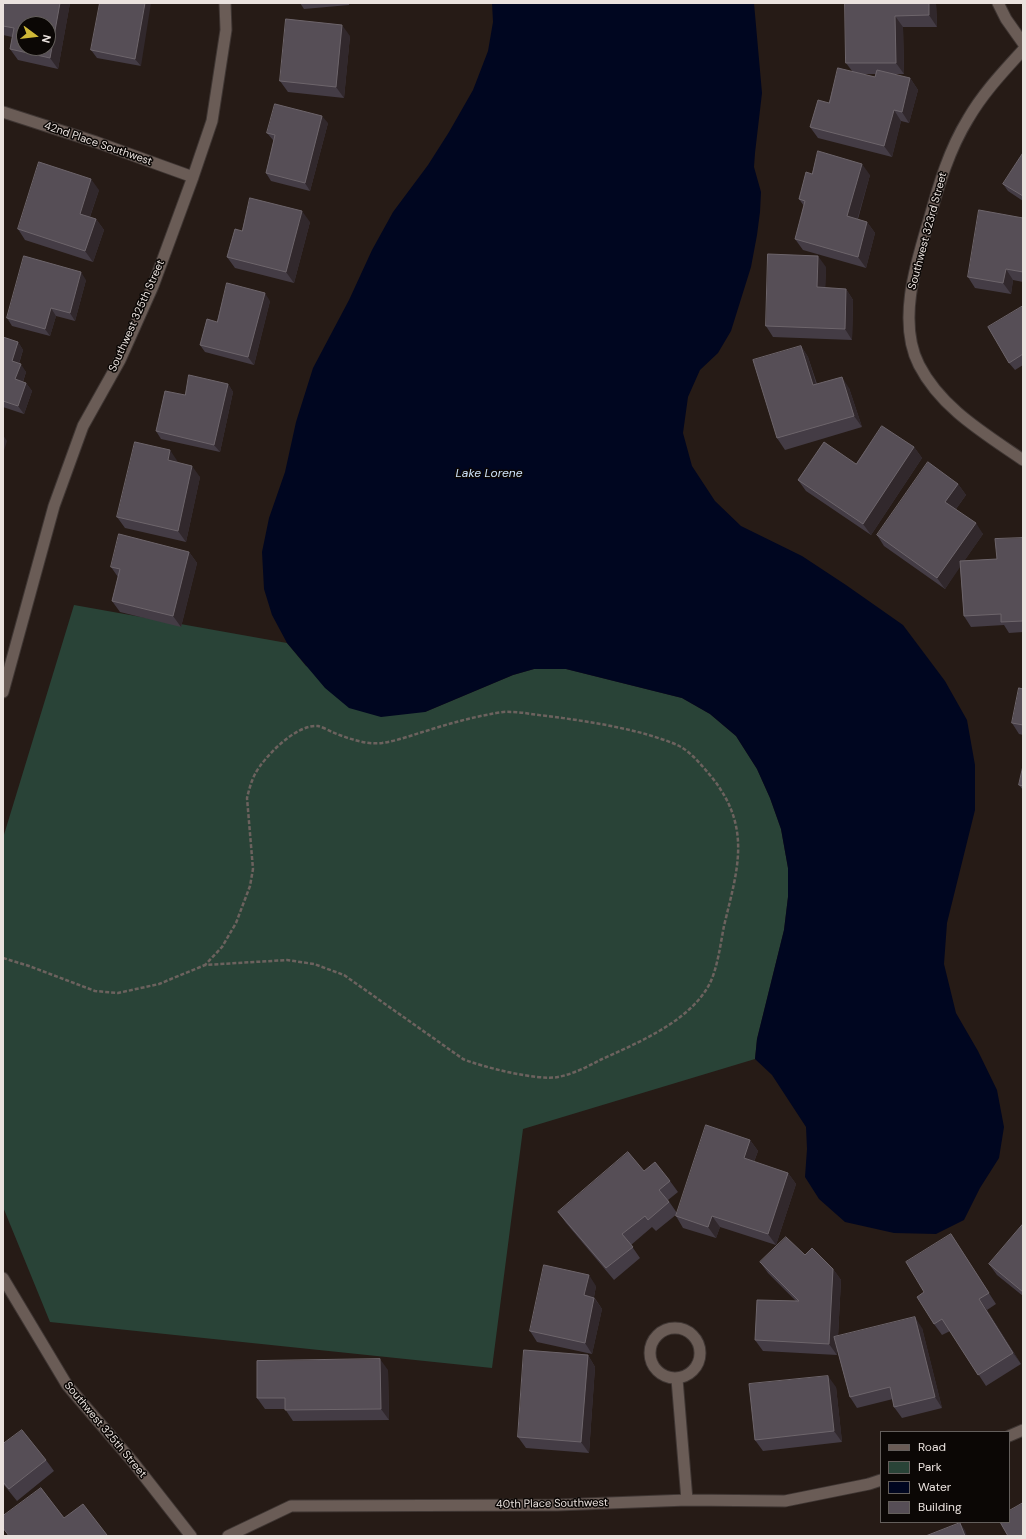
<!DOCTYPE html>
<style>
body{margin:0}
#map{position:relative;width:1026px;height:1539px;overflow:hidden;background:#261b16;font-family:"DM Sans",sans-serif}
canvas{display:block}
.frame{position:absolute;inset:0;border:4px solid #eae2de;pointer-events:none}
.legend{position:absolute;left:880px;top:1431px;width:130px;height:92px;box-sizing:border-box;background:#0b0705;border:1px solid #645f5c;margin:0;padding:5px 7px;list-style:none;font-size:12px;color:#eae2de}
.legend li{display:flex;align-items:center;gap:8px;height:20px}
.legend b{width:20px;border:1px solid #645f5c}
.north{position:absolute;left:16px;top:16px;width:40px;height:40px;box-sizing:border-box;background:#0b0705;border:1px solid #645f5c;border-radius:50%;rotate:105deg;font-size:11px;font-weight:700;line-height:16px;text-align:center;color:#eae2de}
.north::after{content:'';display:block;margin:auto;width:14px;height:18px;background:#cfb837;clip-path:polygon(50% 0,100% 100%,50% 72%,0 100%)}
</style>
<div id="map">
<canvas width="1026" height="1539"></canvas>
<div class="frame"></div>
<ul class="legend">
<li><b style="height:5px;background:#6a5c56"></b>Road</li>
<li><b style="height:11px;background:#294337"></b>Park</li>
<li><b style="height:11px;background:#000620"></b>Water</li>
<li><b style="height:11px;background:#564e56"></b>Building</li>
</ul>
<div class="north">N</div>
</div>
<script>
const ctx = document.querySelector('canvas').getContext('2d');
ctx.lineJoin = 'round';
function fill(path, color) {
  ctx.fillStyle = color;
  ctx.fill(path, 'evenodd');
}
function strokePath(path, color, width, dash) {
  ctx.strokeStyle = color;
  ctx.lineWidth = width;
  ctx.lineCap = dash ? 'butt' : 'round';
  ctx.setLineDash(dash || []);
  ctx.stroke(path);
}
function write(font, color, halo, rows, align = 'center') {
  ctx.font = font + ' "DM Sans",sans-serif';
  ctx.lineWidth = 3;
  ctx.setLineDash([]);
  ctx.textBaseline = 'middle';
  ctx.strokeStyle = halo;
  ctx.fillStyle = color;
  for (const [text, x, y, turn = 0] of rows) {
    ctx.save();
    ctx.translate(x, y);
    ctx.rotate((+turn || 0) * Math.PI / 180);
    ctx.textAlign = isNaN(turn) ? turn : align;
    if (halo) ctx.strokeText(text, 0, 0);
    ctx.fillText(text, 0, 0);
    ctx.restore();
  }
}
fill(new Path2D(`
 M74 605 287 643 306 666 425 712 513 675 534 669H566L682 698 710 714 736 736 757 769 770 798 781 829 788 868V897L784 930 757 1039 755 1059 523 1129 492 1368 50 1322 3 1207V838Z`), '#294337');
fill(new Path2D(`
 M492 3H754L762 93 755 153 754 167 761 192 760 212 757 235 751 267 731 331 718 353 700 370 688 397 683 433 692 466 715 501 741 526 802 556 846 585 903 625 945 681 967 720 975 765V810L947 923 944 964 956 1013 978 1051 997 1090 1004 1127 999 1158 980 1188 964 1220 936 1234 894 1233 845 1222 819 1199 805 1177 807 1149 806 1127 772 1075 755 1059 757 1039 784 930 788 897V868L781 829 770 798 757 769 736 736 710 714 682 698 566 669H534L513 675 425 712 381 717 349 708 325 688 287 643 272 615 264 589 262 552 269 518 285 472 296 422 313 368 349 300 372 250 393 212 428 165 449 132 473 90 488 51 493 22Z`), '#000620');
const minor = new Path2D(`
 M998 3 1006 19 1023 43
 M1023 50C1003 72 983 93 968 119 949 150 939 184 929 220 916 263 897 322 919 365 941 408 984 433 1023 460
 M3 112 96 142 193 177
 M3 692 54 506 83 426 120 360 153 286 193 177 212 121 226 30 225 3
 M3 1278 67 1385 133 1462 191 1536
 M650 1353a25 25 0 1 1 50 0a25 25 0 1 1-50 0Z
 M677 1379 687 1500
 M1009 1436 1023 1430
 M228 1536 291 1506 557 1505 687 1500 785 1501 869 1484 881 1480`);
strokePath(minor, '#3f3633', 13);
strokePath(new Path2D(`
 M3 958 29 966 95 991 118 993 159 984 205 965 287 960 314 964 344 975 463 1059C482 1067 538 1081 558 1077 573 1074 587 1067 600 1060 635 1044 684 1024 706 990 717 974 720 946 724 926 737 871 752 830 714 780 704 768 694 755 681 747 670 741 655 737 642 733 611 725 579 720 547 716 535 715 523 712 511 712 505 711 497 713 491 714 469 718 448 724 426 731 412 735 397 741 382 743 365 745 347 738 332 732 328 730 322 727 318 726 296 724 264 757 255 774 251 782 249 790 247 798L253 869 250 886 236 923 222 947 205 965`), '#6c625e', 2.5, [4, 2]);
strokePath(minor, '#6a5c56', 11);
fill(new Path2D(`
 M3 3H70L58 69 18 60 10 49 12 37 3 35Z
 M100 3 141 66 97 58 91 50Z
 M300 3H349V5L304 9Z
 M845 3H936L937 27H903L904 74H892L910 78 918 90 909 123 901 121 892 157 818 138 810 127 852 71 846 63ZM861 74H876L875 77Z
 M350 36 344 98 288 92 280 81Z
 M328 123 310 191 271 181 266 173 274 141 273 140 267 133Z
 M1023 153V201L1008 191 1003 184Z
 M812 174 870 175 858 219 867 222 875 233 866 268 803 250 795 239 804 206 799 199Z
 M99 190 90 217 96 219 104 230 93 262 25 240 18 229Z
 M1023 218V282L1013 280 1011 294 975 288 968 277Z
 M310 222 294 283 235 268 227 257 242 231Z
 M826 267 825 288 846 289 853 300 852 340 773 337 766 326Z
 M86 280 75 321 56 316 50 336 12 326 7 318Z
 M270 301 254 365 205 352 200 345 217 322Z
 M1023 306V365L1015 370 1009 363Z
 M3 337 18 342 23 350 19 364 26 372 23 382 26 383 32 391 24 414 3 407Z
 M801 346 808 357 817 384 849 388 862 427 785 450 777 438Z
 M228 384 233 392 220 452 161 439 156 431 185 395Z
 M914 447 922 458 871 535 806 491 798 480Z
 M178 462 177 463 200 477 186 542 125 528 117 517Z
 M958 484 966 495 956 509 983 534 964 561 997 559 1023 538V632L1009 633 1004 625 971 627 964 616 960 566 945 589 884 546 877 535Z
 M189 552 197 563 181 627 120 612 112 601 118 577 111 567Z
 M1023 689V735L1019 734 1012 723Z
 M1023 766V790L1019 785Z
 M750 1140 758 1151 754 1162 788 1173 796 1184 776 1245 720 1227 716 1238 683 1228 676 1216 677 1214 656 1231 652 1227 631 1245 640 1258 614 1280 566 1223 558 1212 644 1171 670 1181 678 1192 668 1200 677 1213Z
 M1023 1224V1296L997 1275 989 1264Z
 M951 1234 996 1304 987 1310 1021 1364 986 1386 950 1331 942 1335 934 1324 924 1292Z
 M805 1255 833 1269 841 1280 838 1337 922 1328 942 1408 902 1418 894 1407 893 1399 857 1408 850 1397 837 1349V1355L763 1351 755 1340 796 1301 768 1273 760 1262Z
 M596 1286 594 1297 602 1309 592 1354 537 1342 530 1331Z
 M588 1355 595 1367 589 1453 526 1448 518 1437Z
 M388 1370 389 1420 293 1421 285 1409H265L257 1398Z
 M836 1387 842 1442 763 1451 755 1440Z
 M3 1444 46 1460 54 1471 17 1501 4 1485 3 1486Z`), '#443c45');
fill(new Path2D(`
 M60 3H70L58 69 50 58Z
 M145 3H151L141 66 135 59Z
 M929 3H936L937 27 929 15Z
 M895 16 903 27 904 74 896 63Z
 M342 25 350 36 344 98 336 87Z
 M910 78 918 90 909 123 902 112Z
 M894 110 901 121 892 157 884 146Z
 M322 116 328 123 310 191 305 183Z
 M862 164 870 175 855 227 847 216Z
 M91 179 99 190 87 225 80 214Z
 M302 211 310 222 294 283 286 272Z
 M96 219 104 230 93 262 85 251Z
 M867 222 875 233 866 268 858 257Z
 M818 256 826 267 825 298 817 287Z
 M1006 269 1013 280 1011 294 1003 283Z
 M81 272 86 280 75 321 70 313Z
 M846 289 853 300 852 340 845 329Z
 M265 293 270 301 254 365 248 357Z
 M51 308 56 316 50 336 45 329Z
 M18 342 23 350 17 369 12 361Z
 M801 346 808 357 820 397 813 385Z
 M21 364 26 372 21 387 15 379Z
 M842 377 849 388 862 427 854 416Z
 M26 383 32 391 24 414 18 406Z
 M228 384 233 392 220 452 214 445Z
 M3 435 7 441 3 454Z
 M914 447 922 458 871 535 863 524Z
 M170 450 178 462 175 471 168 460Z
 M192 466 200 477 186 542 178 531Z
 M958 484 966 495 953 513 945 502Z
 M976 523 983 534 945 589 937 578Z
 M189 552 197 563 181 627 173 616Z
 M750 1140 758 1151 751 1169 744 1158Z
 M788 1173 796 1184 776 1245 768 1234Z
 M712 1216 720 1227 716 1238 708 1227Z
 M833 1269 841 1280 837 1355 829 1344Z
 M589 1275 596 1286 592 1307 584 1295Z
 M594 1298 602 1309 592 1354 585 1343Z
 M979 1299 987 1310 1021 1364 1013 1353Z
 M915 1317 922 1328 942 1408 935 1397Z
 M588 1355 595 1367 589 1453 581 1442Z
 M380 1359 388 1370 389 1420 381 1409Z
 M828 1376 836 1387 842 1442 834 1431Z
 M960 1523 965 1530 967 1536H965Z`), '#31282c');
const building = new Path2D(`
 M3 3H60L50 58 10 49 14 28 3 26ZM24 24H48V48H24Z
 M100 3H145L135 59 91 50Z
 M845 3H929V15L895 16 896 63H846Z
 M286 19 342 25 336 87 280 81Z
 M838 68 875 77 877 70 910 78 902 112 894 110 884 146 810 127 818 100 829 103Z
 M275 104 322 116 305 183 266 173 275 135 267 133Z
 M818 151 862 164 847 216 867 222 858 257 795 239 805 201 799 199 806 172 812 174Z
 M1023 153V196L1003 184Z
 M39 162 91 179 80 214 96 219 85 251 18 229Z
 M250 198 302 211 286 272 227 257 235 229 242 231Z
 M979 210 1023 218V272L1006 269 1003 283 968 277Z
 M768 254 818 256 817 287 846 289 845 329 766 326Z
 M24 256 81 272 70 313 51 308 45 329 7 318Z
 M227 283 265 293 248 357 200 345 207 319 217 322Z
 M1023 306V354L1009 363 988 327Z
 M3 337 18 342 12 361 21 364 15 379 26 383 18 406 3 401Z
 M801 346 813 385 842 377 854 416 777 438 753 360Z
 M189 375 228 384 214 445 156 431 165 391 185 395Z
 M882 426 914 447 863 524 798 480 824 442 856 464Z
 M135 442 170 450 168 460 192 466 178 531 117 517Z
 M928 462 958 484 945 502 976 523 937 578 877 535Z
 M119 534 189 552 173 616 112 601 120 569 111 567Z
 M1023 538V621L1001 622V614L964 616 960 561 997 559 995 539Z
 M1019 688 1023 689V725L1012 723Z
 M1023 766V786L1019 785Z
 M706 1125 750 1140 744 1158 788 1173 768 1234 712 1216 708 1227 676 1216Z
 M628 1152 644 1171 655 1162 670 1181 659 1190 669 1202 648 1220 645 1216 622 1234 633 1247 606 1268 558 1212Z
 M1023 1224V1292L989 1264Z
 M951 1234 989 1293 979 1299 1013 1353 978 1375 942 1319 934 1324 917 1297 924 1292 906 1262Z
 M786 1237 805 1255 812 1248 833 1269 829 1344 755 1340 757 1300 799 1301 760 1262Z
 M544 1265 589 1275 584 1295 594 1298 585 1343 530 1331Z
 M915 1317 935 1397 894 1407 890 1387 850 1397 834 1337Z
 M524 1350 588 1355 581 1442 518 1437Z
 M380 1359 381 1409 285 1410V1398H257V1361Z
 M828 1376 834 1431 755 1440 749 1384Z
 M22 1430 46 1460 9 1489 3 1482V1444Z
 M41 1488 64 1518 83 1504 107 1535 106 1536H9L3 1528V1516Z
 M1023 1503V1536H1008L1000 1522H1009V1511Z
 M960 1523 965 1536H926Z`);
fill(building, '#564e56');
strokePath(building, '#6d656b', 1);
write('11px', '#eae2de', '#0b0705', [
 ["42nd Place Southwest",98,144,19],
 ["Southwest 323rd Street",928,231,-75],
 ["Southwest 325th Street",137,316,-66],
 ["Southwest 325th Street",105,1430,50],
 ["40th Place Southwest",552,1504,-1]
]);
write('italic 12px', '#cde1f8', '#0b0705', [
 ["Lake Lorene",489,474]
]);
</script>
